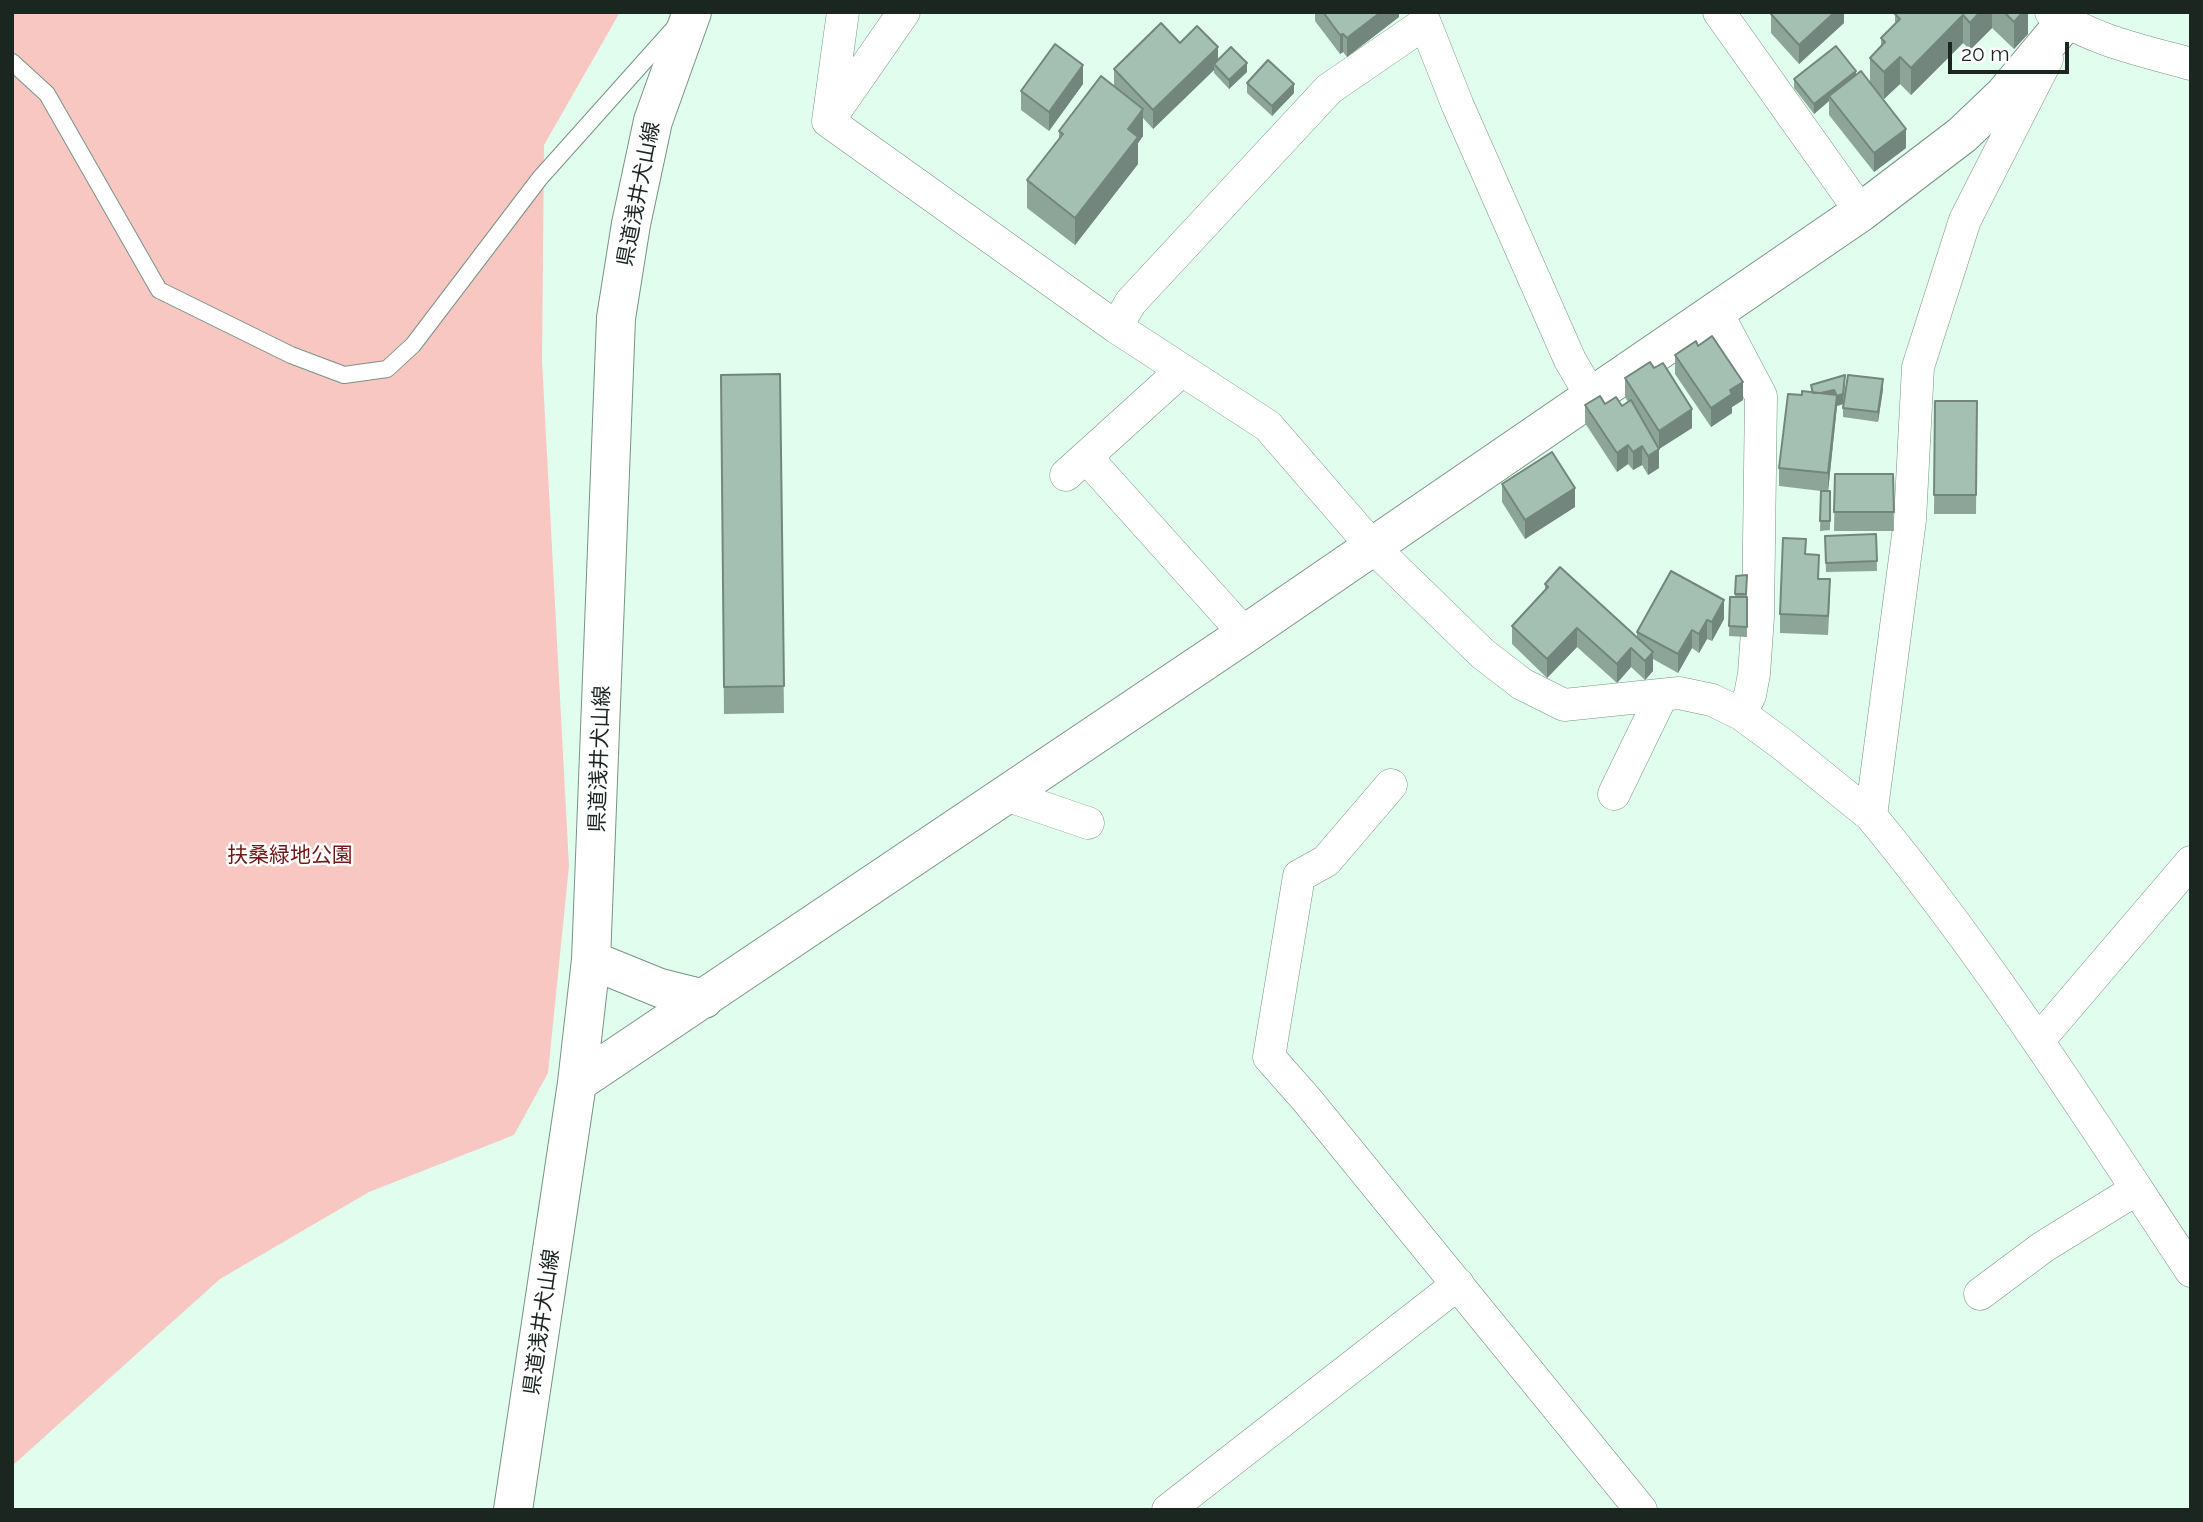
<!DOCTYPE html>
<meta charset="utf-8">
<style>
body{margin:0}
#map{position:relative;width:2203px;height:1522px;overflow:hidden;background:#e0fdee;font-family:Raleway,sans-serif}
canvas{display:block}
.frame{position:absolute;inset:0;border:14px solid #1c2621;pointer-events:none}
.scale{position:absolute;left:1948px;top:42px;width:121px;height:32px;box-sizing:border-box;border:4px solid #1c2621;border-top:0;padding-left:9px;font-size:21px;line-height:24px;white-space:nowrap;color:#1c2621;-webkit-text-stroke:5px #fff;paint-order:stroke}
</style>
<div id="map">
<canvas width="2203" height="1522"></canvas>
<div class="frame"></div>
<div class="scale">20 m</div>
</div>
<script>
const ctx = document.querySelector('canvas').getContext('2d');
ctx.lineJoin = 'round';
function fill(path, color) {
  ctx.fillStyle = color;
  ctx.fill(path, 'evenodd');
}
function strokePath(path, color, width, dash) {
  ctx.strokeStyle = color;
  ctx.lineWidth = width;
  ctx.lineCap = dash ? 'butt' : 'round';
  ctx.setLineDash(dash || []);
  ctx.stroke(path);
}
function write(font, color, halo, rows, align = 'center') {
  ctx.font = font + ' Raleway,"Noto Sans JP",sans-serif';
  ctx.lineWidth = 5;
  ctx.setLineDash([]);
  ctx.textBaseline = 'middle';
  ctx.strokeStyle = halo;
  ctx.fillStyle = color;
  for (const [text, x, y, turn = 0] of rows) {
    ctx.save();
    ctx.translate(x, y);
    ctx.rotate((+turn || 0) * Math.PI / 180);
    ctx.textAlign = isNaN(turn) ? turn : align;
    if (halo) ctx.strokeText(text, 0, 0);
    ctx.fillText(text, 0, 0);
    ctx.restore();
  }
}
fill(new Path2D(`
 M12 12H620L544 145 542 361 569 866 548 1073 514 1135 369 1192 220 1279 12 1466Z`), '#f8c7c1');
const lane = new Path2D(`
 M12 62 47 94 159 290 291 355 344 375 387 369 413 345 540 178 675 27`);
const street = new Path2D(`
 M843 12 828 121 1116 327 1268 426 1372 546 1483 654 1522 684 1564 705 1679 693 1712 700 1741 714 1782 744 1871 816
 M1719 12 1861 212
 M2051 12C2091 40 2144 51 2191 64
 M2047 59 1965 220 1918 367 1910 520 1871 816C1989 959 2088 1116 2191 1271
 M831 117 904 12
 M1715 309 1761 396 1758 617 1754 674 1750 695 1741 714
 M1116 327 1131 302 1329 89 1425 23 1458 106 1570 360 1591 396
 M1086 457 1245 634
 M1066 475 1181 371
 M1391 785 1326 861 1299 876 1269 1057 1307 1100 1641 1510
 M1003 794 1088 823
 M1614 794 1662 695
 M2038 1041 2191 862
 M1980 1294 2043 1247 2137 1189
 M1168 1510 1458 1284`);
const secondary = new Path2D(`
 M591 960 660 988 704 999
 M577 1083 1245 634 1861 212 1962 135 2004 95 2065 22
 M513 1510 577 1083 591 960 616 318 631 224 653 121 692 12`);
strokePath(lane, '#789385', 18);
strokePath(street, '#789385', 33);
strokePath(secondary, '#789385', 40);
strokePath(lane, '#fff', 16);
strokePath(street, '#fff', 32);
strokePath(secondary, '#fff', 38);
fill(new Path2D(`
 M1315 12H1399V17L1347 57 1343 52 1340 54 1315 21Z
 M1844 12V23L1799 64 1771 33V14Z
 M1897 12H2028V34L2014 49 1992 28 1970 50 1963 43 1911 95 1900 84 1884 99 1878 93 1906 148 1874 172 1829 115V101L1814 114 1794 88V79L1856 75 1870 83V58L1881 46V38L1895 24V14Z
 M1218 60 1247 72 1229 89 1214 73V70L1153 129 1143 118V136L1138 143V164L1075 245 1027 208V180L1059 140V131L1114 86V69Z
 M1247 83 1294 93 1272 116 1247 93Z
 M1083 84 1049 131 1021 110V91Z
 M1698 346 1743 400 1732 407V413L1711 427 1675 374V355Z
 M780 374 784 713 724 714 721 375Z
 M1625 378 1692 428 1659 449V468L1648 475 1642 465 1633 470 1628 464 1617 472 1585 423V405L1605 404 1622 406 1628 402 1625 397Z
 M1845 384 1843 404 1837 406 1828 491H1830V530L1820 531 1821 491 1779 486V468L1802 395 1811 392V385Z
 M1883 389 1878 422 1843 417V408Z
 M1935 401H1977L1976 514H1934Z
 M1835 474H1893L1894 531H1834Z
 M1502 484 1575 507 1525 539 1502 502Z
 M1876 534 1877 571 1826 572 1825 536Z
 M1806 554 1830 598 1828 635 1780 633V614Z
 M1671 571 1724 619 1712 641 1707 639 1699 653 1692 648 1678 673 1653 659V671L1645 680 1631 667 1617 683 1577 647 1547 678 1512 644V626L1545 590V584L1637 638V632Z
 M1747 575V637L1729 636 1730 597H1735L1736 576Z`), '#8da599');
fill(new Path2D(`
 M1381 12H1399V17L1347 57V38Z
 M1835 12H1844V23L1799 64V45Z
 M1980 12H1992V28L1970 50V23Z
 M2021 12H2028V34L2014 49V22Z
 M1963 15V43L1911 95V68Z
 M1343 34V52L1340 54V35Z
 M1218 47V66L1214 64V70L1153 129V110Z
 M1900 57V84L1884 99V72Z
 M1247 63V72L1229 89V80Z
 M1083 65V84L1049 131V112Z
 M1856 71V80L1829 96V101L1814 114V104Z
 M1294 84V93L1272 116V106Z
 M1143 109V136L1138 143V164L1075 245V218L1128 129Z
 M1906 129V148L1874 172V153Z
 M1845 375 1843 404 1837 406 1828 492V473L1836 396Z
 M1883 379V389L1878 422V412Z
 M1743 382V400L1732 407V413L1711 427V408L1730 390Z
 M1834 390V399L1814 395Z
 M1692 409V428L1659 449V468L1648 475V456L1659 450V431Z
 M1628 445V464L1617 472V453Z
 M1642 446V465L1633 470V452Z
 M1575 488V507L1525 539V520Z
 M1724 600V619L1712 641V622Z
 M1707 620V639L1699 653V634Z
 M1577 628V647L1547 678V659Z
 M1692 630V648L1678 673V654Z
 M1631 648V667L1617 683V664Z
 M1653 652V671L1645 680V661Z`), '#73867d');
const building = new Path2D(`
 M1323 12H1381L1347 38 1343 34 1340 35Z
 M1773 12H1835L1799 45 1771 14Z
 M1897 12H1980L1970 23 1963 15 1911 68 1900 57 1884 72 1870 58 1885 42 1881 38 1900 19 1895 14Z
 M2004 12H2023L2014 22Z
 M1161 23 1180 43 1197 26 1218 47 1153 110 1114 69Z
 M1055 44 1083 65 1049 112 1021 91Z
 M1836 46 1856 71 1814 104 1794 79Z
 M1231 47 1247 63 1229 80 1214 64Z
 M1268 60 1294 84 1272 106 1247 83Z
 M1861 71 1906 129 1874 153 1829 96Z
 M1101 76 1143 109 1128 129 1138 137 1075 218 1027 180 1063 134 1059 131Z
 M1712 336 1743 382 1730 390 1732 394 1711 408 1675 355 1696 341 1698 346Z
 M1650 362 1654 368 1663 363 1692 409 1659 431 1625 378Z
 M780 374 784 686 724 687 721 375Z
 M1845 375 1843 394 1837 396 1834 390 1821 393H1813L1811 385Z
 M1848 375 1883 379 1878 412 1843 408Z
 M1802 391 1837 395 1828 473 1779 468 1788 394 1802 395Z
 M1600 396 1605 404 1616 397 1622 406 1631 400 1659 449 1648 456 1642 446 1633 452 1628 445 1617 453 1585 405Z
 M1935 401H1977L1976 495H1934Z
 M1552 452 1575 488 1525 520 1502 484Z
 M1835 474H1893L1894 512H1834Z
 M1821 491H1830V521H1820Z
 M1876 534 1877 561 1826 563 1825 536Z
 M1783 538 1806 539 1805 554 1819 555 1818 579H1830L1828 616 1780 614Z
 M1560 567 1653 652 1645 661 1631 648 1617 664 1577 628 1547 659 1512 626 1548 587 1545 584Z
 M1671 571 1724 600 1712 622 1707 620 1699 634 1692 630 1678 654 1637 632Z
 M1747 575 1746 594H1735L1736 576Z
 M1730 597H1747V627L1729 626Z`);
fill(building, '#a4c0b2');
strokePath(building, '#73867d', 2);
write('21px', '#1c2621', '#fff', [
 ["県道浅井犬山線",639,194,-79],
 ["県道浅井犬山線",600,759,-88],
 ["県道浅井犬山線",542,1322,-82]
]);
write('21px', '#721816', '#fff', [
 ["扶桑緑地公園",290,856]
]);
</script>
